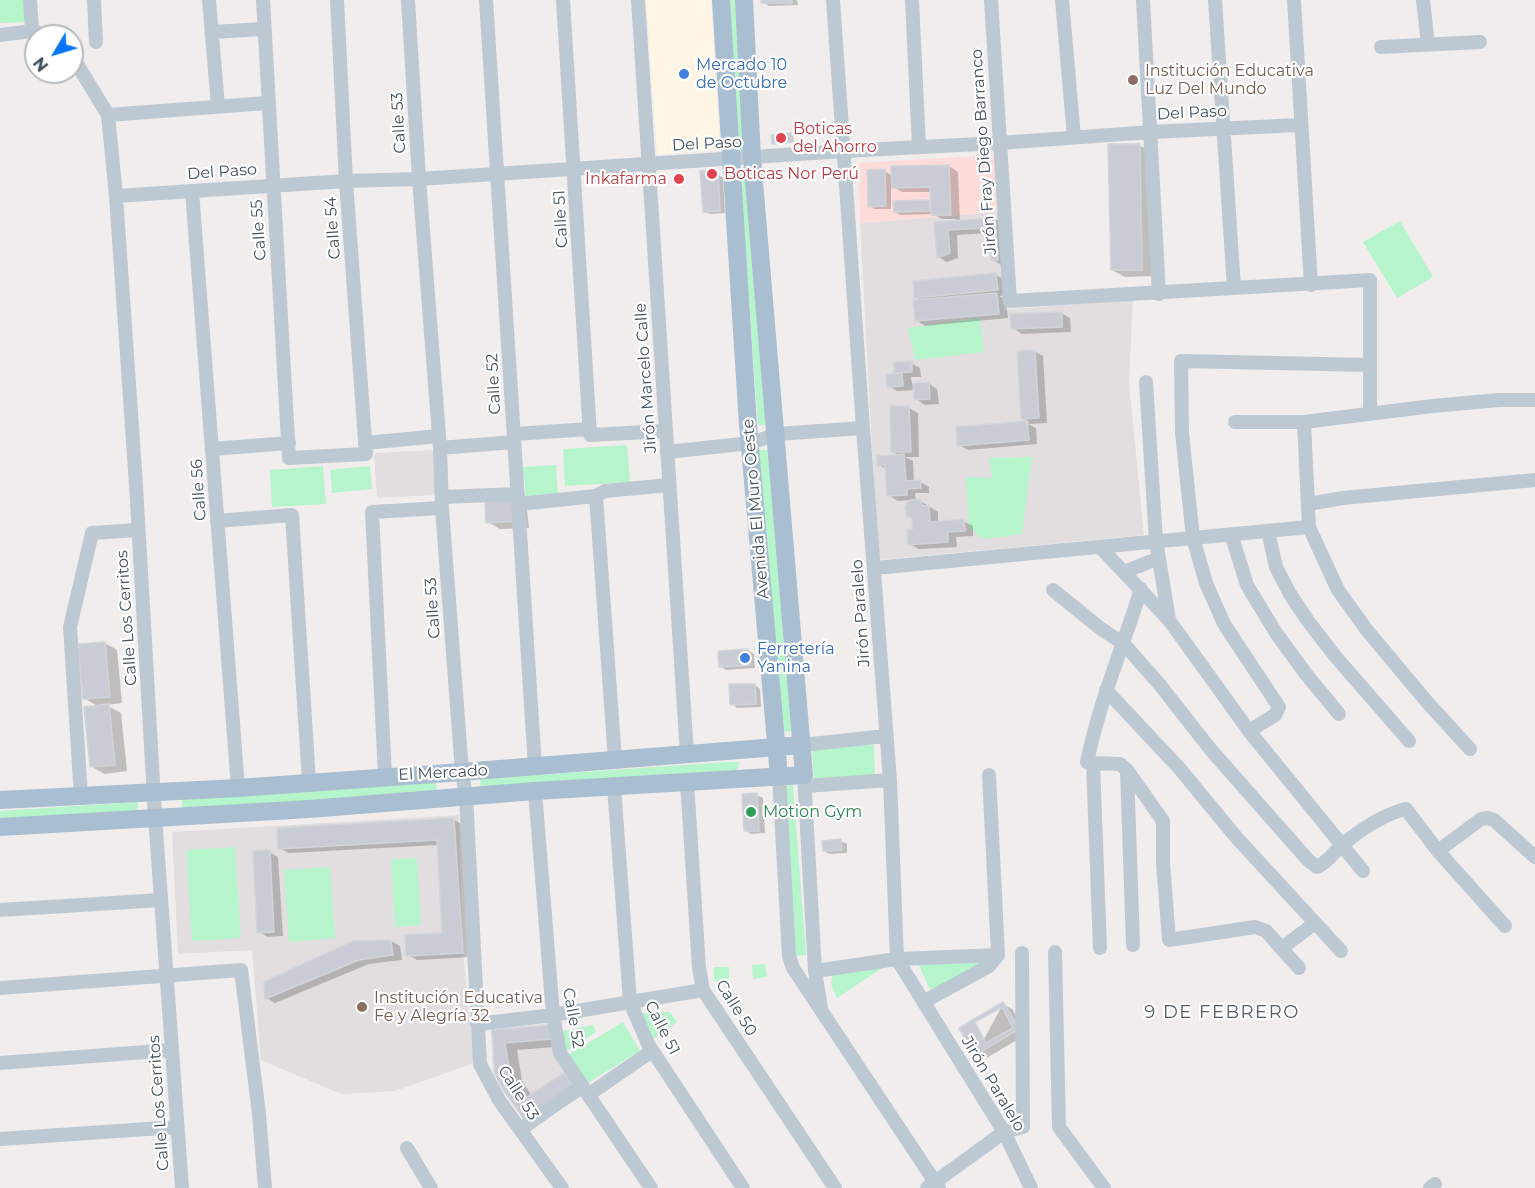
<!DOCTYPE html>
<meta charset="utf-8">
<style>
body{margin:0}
#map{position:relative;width:1535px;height:1188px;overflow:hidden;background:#f1eded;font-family:Montserrat,sans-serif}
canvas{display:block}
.north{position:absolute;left:24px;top:24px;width:60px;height:60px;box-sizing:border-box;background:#fff;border:2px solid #b4babe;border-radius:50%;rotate:232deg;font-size:16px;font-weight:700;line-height:24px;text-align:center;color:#43525d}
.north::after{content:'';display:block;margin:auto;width:21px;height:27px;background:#0475f4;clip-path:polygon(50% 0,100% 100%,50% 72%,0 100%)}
</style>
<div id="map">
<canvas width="1535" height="1188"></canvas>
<div class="north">N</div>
</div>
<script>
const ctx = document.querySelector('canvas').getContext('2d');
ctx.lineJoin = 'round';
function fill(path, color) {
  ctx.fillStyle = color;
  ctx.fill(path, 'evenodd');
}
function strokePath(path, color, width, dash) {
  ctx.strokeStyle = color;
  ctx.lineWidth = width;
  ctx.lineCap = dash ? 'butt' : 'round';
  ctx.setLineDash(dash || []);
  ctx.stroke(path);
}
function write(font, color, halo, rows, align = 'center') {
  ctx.font = font + ' Montserrat,sans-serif';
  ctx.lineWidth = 4.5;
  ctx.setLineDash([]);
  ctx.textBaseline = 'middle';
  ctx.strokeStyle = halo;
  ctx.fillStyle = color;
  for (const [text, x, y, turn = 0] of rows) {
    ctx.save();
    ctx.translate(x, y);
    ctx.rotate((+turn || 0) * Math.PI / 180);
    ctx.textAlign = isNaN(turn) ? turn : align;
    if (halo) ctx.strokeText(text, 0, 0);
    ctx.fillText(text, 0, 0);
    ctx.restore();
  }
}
fill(new Path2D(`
 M646 0H711L720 149 657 155Z`), '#fef5e4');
fill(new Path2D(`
 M999 212 1004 310 1133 299 1129 382 1144 535 878 560 860 223Z
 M436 450 438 495 377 498 374 453Z
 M459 815 463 952 474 1063 395 1091 341 1094 261 1060 252 950 178 954 172 832Z
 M552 1023 578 1084 524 1121 493 1073 491 1029Z`), '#e2dedf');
fill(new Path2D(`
 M995 155 999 212 860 223 858 163Z`), '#fedcda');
fill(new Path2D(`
 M0 0H25L26 22 0 23Z
 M729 0H739L746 152H737Z
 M740 174H750L768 425H758Z
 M1400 221 1433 277 1397 298 1363 242Z
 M980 318 984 352 915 360 908 328Z
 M627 445 630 482 565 486 563 449Z
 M758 450H769L792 731 781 732Z
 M1032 457 1022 534 983 539 969 526 966 477 992 478 989 458Z
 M556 465 558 494 526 497 523 467Z
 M323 466 326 504 272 507 270 470Z
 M370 466 372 489 332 493 330 470Z
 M874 745 875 776 814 779 812 748Z
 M727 762H740L737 770 481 791 480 779Z
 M436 782 437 794 182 810V797Z
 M793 785 806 955 796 956 783 786Z
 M138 802 137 812 0 822V811Z
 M235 847 241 938 192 941 186 850Z
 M417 858 421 925 395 927 391 859Z
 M330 867 335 938 289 942 284 870Z
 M984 961V965L930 990 918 963Z
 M765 964 767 977 753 979 752 965Z
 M714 967H729V981H714Z
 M882 968 837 998 831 984 833 973Z
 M670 1012 677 1022 652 1040 642 1013Z
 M623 1022 640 1051 584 1085 566 1056Z
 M593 1025 596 1032 563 1053 559 1032Z`), '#b6f4cc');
fill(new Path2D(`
 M763 0H797L798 5 769 6 763 2Z
 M791 134 793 136 794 142 773 143Z
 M1139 145 1152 152 1154 276 1125 277 1112 270Z
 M949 166 958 172 960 222 995 219 1004 224 1001 265 992 259 990 233 957 235 958 258 947 262 938 257 936 223 956 222V219H942L932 214 901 215 895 212 929 201 932 203V192H902L891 186V209H875L869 206 884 171 893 176Z
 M713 171 723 178 725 213 710 214 704 211Z
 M996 275 1005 280 1007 295 999 296 1006 300 1008 318 925 326 916 320 922 301 916 297Z
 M1061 313 1070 318 1071 332 1022 334 1013 328Z
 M1034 351 1043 356 1047 423 1028 424 1036 428 1037 444 968 450 959 445 957 429 1030 423 1022 418Z
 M911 363 920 368 921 377H911L912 384 928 383 937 389 939 404 925 405 916 399 915 390 897 391 888 386 896 375V364Z
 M909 408 918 413 919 457H905L913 461 914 482H920L929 487V493H915L916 501 919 500 938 512V523L963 521 973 526V536L956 537 957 547 919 549 909 544 914 531 912 500 898 501 888 495 887 469 879 465 900 456 893 452Z
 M527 509 529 528 500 529 488 522Z
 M105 643 117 650 122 703 106 705 121 713 127 771 104 774 91 766 99 707 84 698Z
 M748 650 754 654 755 668 726 670 720 666Z
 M755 685 760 689 761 707 737 708 732 704Z
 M757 795 763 798 765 833 751 834 745 830Z
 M454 820 463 825 471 957 417 960 408 955 444 935 438 845 289 853 279 848Z
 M841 841 847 844V853L830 854 824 851Z
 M269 852 278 857 283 936 268 937 259 932Z
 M391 941 400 946 402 960 369 964 275 1003 267 998Z
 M1003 1004 1012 1009 1027 1034 985 1059 976 1054Z
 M551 1027 564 1034 565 1046 517 1050 522 1081 532 1096 564 1075 577 1082 584 1094 537 1125 525 1118 494 1031Z`), '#0003');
const building = new Path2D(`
 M761 0H792V3H761Z
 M791 133 792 142 772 144 771 135Z
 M1108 144H1140L1142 270H1111Z
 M949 165 951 215H931L930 187 892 188 891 166Z
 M885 169 886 206 868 207 867 170Z
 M714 170 718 173 720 211 703 212 700 171Z
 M929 200 930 211 894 212 893 201Z
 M995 218 998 260H991L988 228 948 230 950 253 937 258 934 222Z
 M996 273 998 290 914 298 913 281Z
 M997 293 999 314 915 321 913 300Z
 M1062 312V327L1011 329 1010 314Z
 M1035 350 1039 418 1021 419 1017 351Z
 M912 361V372L894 373V362Z
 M902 373 903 386 887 387 886 374Z
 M929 382 930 399 914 400 913 383Z
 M890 406H909L911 452H891Z
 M1027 421 1029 440 957 446 956 427Z
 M904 454 906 481 920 480 921 488 907 489V495L887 496 885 465 877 466V456Z
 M920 499 923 506 929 505 930 522 964 519 965 531 948 532V542L908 545 907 530 913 529 912 519 906 515 905 506 910 500Z
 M515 500 517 521 486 523 485 502Z
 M105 642 110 697 83 699 78 644Z
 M748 649 750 665 719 667 718 651Z
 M729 684H755L756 704 730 705Z
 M109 704 115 765 90 767 84 707Z
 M757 793 759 831H744L742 794Z
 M454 818 463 953 406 956 405 935 442 933 437 840 278 849 277 828Z
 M841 839 842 850 823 851 822 841Z
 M270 850 274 932 257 933 253 851Z
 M391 940 393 955 359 960 265 999 264 982 353 941Z
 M1003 1002 1019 1029 975 1055 959 1028Z
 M1002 1007 1013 1028 986 1043 975 1022Z
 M552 1025 553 1039 505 1043 510 1073 526 1098 564 1073 573 1086 524 1119 502 1088 495 1074 492 1030Z`);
fill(building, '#c9ccd4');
strokePath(building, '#d1d4da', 1.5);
strokePath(new Path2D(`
 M30 0 32 31
 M94 0 96 42
 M209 0 218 106
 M263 0 289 458 366 454 346 181 337 0
 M408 0 419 179 440 448 442 508 462 772 466 796 480 1064 499 1100 562 1188
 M486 0 535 767
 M563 0 590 435 665 431
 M638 0 687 754
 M833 0 863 428 890 780 897 959 1004 1132 1031 1188
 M912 0 919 147
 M991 0 1010 301 1370 280V414
 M1062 0 1074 137
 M1143 0 1159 294
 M1215 0 1234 288
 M1294 0 1311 285
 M1423 0 1428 44
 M212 32 264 29
 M0 35 32 31 52 36
 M1381 47 1480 42
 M72 56 108 115 116 196 136 485 155 816 182 1188
 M108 115 267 103
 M192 191 238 788
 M116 196 346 181 419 179 844 151 999 143 1151 132 1300 125
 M1146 382 1156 541 1169 620
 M1235 422H1304L1433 406 1499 400H1535
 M1304 422 1309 527 1338 590 1366 629 1427 702 1470 749
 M514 434 590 429
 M365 443 439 436
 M440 448 514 442
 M212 449 289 443
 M667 452 751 443 777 434 863 428
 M596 496 615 760
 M442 497 518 494
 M519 504 596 496 605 491 669 485
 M1308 504 1343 498 1535 480
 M217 521 292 515 309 782
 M1268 531 1276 567 1290 594 1308 621 1335 656 1409 741
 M1231 534 1247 585 1276 633 1306 674 1339 714
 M1100 547 1169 620 1249 731 1363 871
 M875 568 1309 527
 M1124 572 1159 558
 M1053 590 1100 628 1124 644 1160 685 1211 750 1308 860 1317 867C1328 862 1333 853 1342 845 1359 831 1384 814 1406 809L1438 851 1505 926
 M1106 690 1180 769 1236 837 1341 951
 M1249 731 1275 715 1279 707 1224 624 1206 583 1193 538 1182 433 1181 361 1370 365
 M802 745 886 736
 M1093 763 1120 764 1127 770 1163 821V863L1169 940 1255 927 1266 931 1299 968
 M1127 770 1133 945
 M804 775 815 971 821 1008
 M385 776 372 512 442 508
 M779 776 789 956 793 968 939 1188
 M687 782 699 968 703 990 835 1188
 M805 786 890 780
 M614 787 630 1002 648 1044 743 1188
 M535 791 553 1015 560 1053 651 1188
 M81 796 70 627 92 533 138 530
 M1438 851 1481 819 1488 818 1494 820 1535 857
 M0 910 161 900
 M1100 948 1093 763 1087 762C1099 703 1123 647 1141 589
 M1282 948 1315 923
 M1055 952 1059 1127 1104 1188
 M815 971 897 959 998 955
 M0 988 241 970 259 1114 265 1188
 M925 1001 989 966 998 955 989 775
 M477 1024 553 1015 703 990
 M0 1063 172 1050
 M588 1095 652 1051
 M521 1129 582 1086
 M0 1139 177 1127
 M407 1148 431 1188
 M927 1188 1004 1132 1023 1127 1022 953
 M1430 1188 1435 1184`), '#bcc9d2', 14);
strokePath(new Path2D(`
 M721 0 748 425 779 776
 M0 800 238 788 462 772 802 745
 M0 827 309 809 535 791 804 775 752 158 744 0`), '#a9bed0', 18);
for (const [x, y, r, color] of [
 [684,74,6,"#3f7fe0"],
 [1133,80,6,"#8d6e63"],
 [781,138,6,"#e0444e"],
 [712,174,6,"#e0444e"],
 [679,179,6,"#e0444e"],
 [745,658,6,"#3f7fe0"],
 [751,812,6,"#2e9e5b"],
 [362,1007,6,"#8d6e63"]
]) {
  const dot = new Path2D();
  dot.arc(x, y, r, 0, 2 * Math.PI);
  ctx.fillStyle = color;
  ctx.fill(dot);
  strokePath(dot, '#fff', 2);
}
write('16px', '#366cbe', '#fff', [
 ["Mercado 10",696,65],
 ["de Octubre",696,83],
 ["Ferretería",757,649],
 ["Yanina",757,667]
], 'left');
write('16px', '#785e54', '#fff', [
 ["Institución Educativa",1145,71],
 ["Luz Del Mundo",1145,89],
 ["Institución Educativa",374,998],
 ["Fe y Alegría 32",374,1016]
], 'left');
write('16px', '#43525d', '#fff', [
 ["Del Paso",1192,113,-3],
 ["Calle 53",399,123,-93],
 ["Del Paso",707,144,-3],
 ["Jirón Fray Diego Barranco",984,152,-94],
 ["Del Paso",222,172,-4],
 ["Calle 51",561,219,-93],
 ["Calle 54",333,228,-94],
 ["Calle 55",259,230,-94],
 ["Jirón Marcelo Calle",646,378,-94],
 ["Calle 52",494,384,-93],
 ["Calle 56",199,490,-94],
 ["Avenida El Muro Oeste",756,509,-95],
 ["Calle 53",433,608,-94],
 ["Jirón Paralelo",861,613,-94],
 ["Calle Los Cerritos",127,618,-94],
 ["El Mercado",443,773,-3],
 ["Calle 50",736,1008,58],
 ["Calle 52",573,1018,80],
 ["Calle 51",662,1028,63],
 ["Jirón Paralelo",993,1084,59],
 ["Calle 53",518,1093,57],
 ["Calle Los Cerritos",159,1103,-94]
]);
write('16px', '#be3a42', '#fff', [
 ["Boticas",793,129],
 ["del Ahorro",793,147],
 ["Boticas Nor Perú",724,174],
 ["Inkafarma",667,179,"right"]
], 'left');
write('16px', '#27864d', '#fff', [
 ["Motion Gym",763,812]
], 'left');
ctx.letterSpacing = '1.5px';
write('18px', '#595e63', '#fff', [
 ["9 DE FEBRERO",1222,1013]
]);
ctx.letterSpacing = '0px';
</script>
